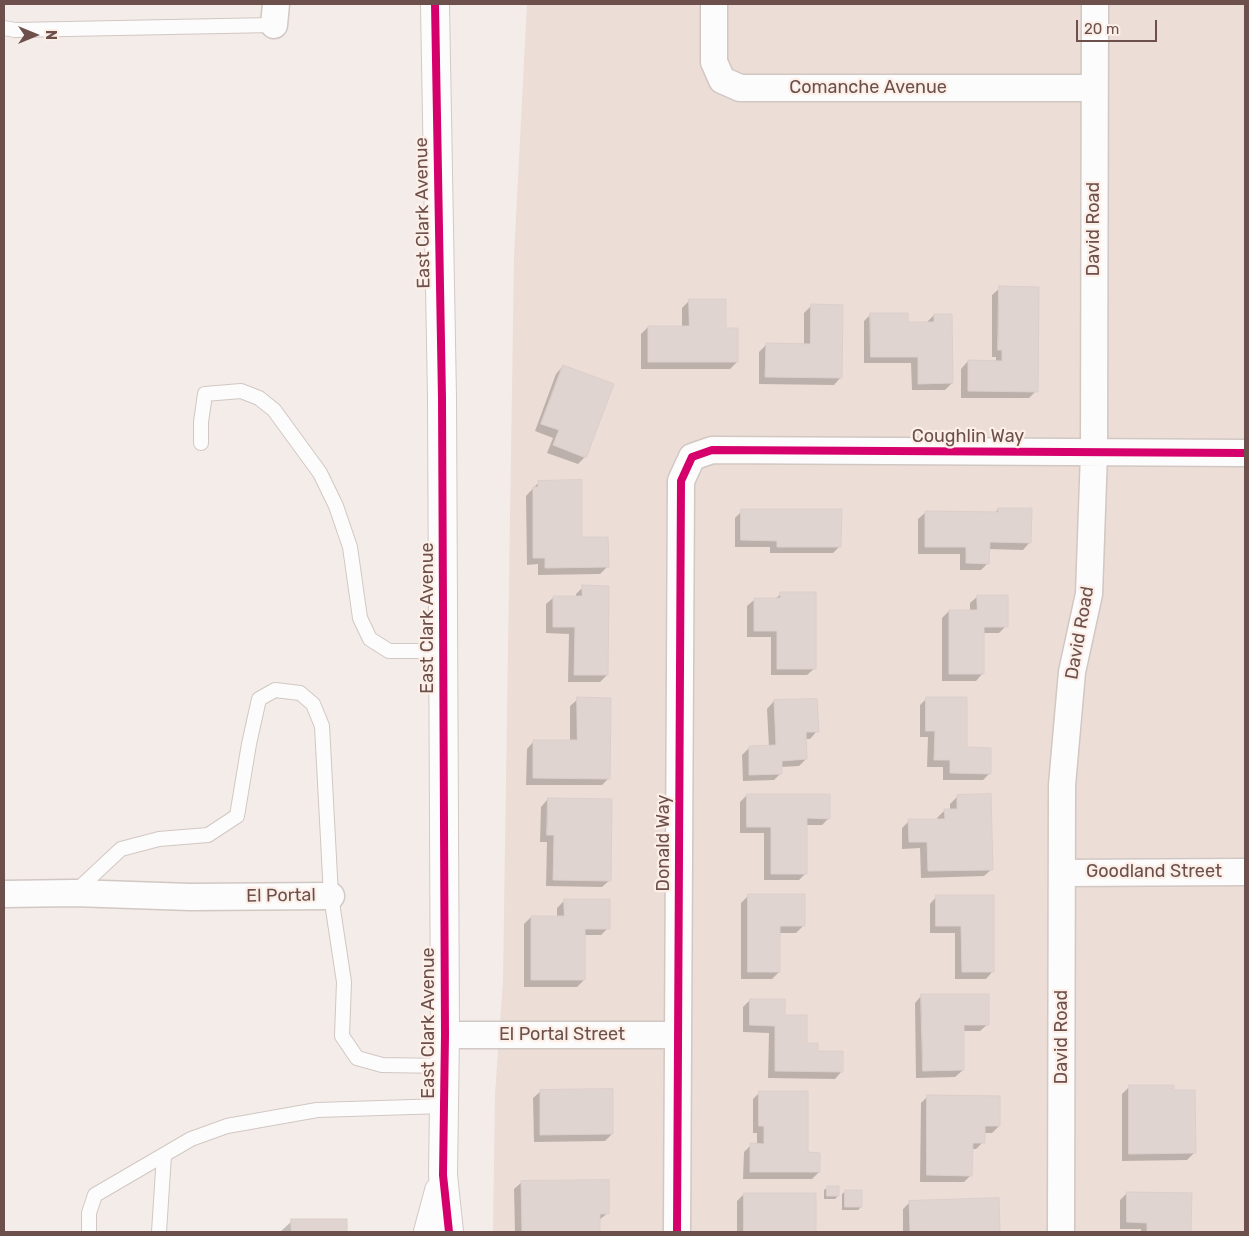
<!DOCTYPE html>
<style>
body{margin:0}
#map{position:relative;width:1249px;height:1236px;overflow:hidden;background:#f4ece8;font-family:Rubik,sans-serif}
canvas{display:block}
.frame{position:absolute;inset:0;border:5px solid #6d504c;pointer-events:none}
.north{position:absolute;left:10px;top:10px;width:50px;height:50px;-webkit-text-stroke:4px #fcefe8;paint-order:stroke;rotate:90deg;font-size:14px;font-weight:700;line-height:20px;text-align:center;color:#6d504c}
.north::after{content:'';display:block;margin:auto;width:18px;height:22px;background:#6d504c;clip-path:polygon(50% 0,100% 100%,50% 72%,0 100%)}
.scale{position:absolute;left:1076px;top:20px;width:81px;height:22px;box-sizing:border-box;border:2px solid #6d504c;border-top:0;padding-left:6px;font-size:15px;line-height:18px;white-space:nowrap;color:#6d504c;-webkit-text-stroke:4px #fcefe8;paint-order:stroke}
</style>
<div id="map">
<canvas width="1249" height="1236"></canvas>
<div class="frame"></div>
<div class="north">N</div>
<div class="scale">20 m</div>
</div>
<script>
const ctx = document.querySelector('canvas').getContext('2d');
ctx.lineJoin = 'round';
function fill(path, color) {
  ctx.fillStyle = color;
  ctx.fill(path, 'evenodd');
}
function strokePath(path, color, width, dash) {
  ctx.strokeStyle = color;
  ctx.lineWidth = width;
  ctx.lineCap = dash ? 'butt' : 'round';
  ctx.setLineDash(dash || []);
  ctx.stroke(path);
}
function write(font, color, halo, rows, align = 'center') {
  ctx.font = font + ' Rubik,sans-serif';
  ctx.lineWidth = 4.5;
  ctx.setLineDash([]);
  ctx.textBaseline = 'middle';
  ctx.strokeStyle = halo;
  ctx.fillStyle = color;
  for (const [text, x, y, turn = 0] of rows) {
    ctx.save();
    ctx.translate(x, y);
    ctx.rotate((+turn || 0) * Math.PI / 180);
    ctx.textAlign = isNaN(turn) ? turn : align;
    if (halo) ctx.strokeText(text, 0, 0);
    ctx.fillText(text, 0, 0);
    ctx.restore();
  }
}
fill(new Path2D(`
 M527 4H1245V1232H493L495 1094 503 980 514 257Z`), '#ecddd6');
fill(new Path2D(`
 M1000 288 1036 391 1029 398H961V369L968 361 996 362V357H992V295Z
 M690 300 725 329 737 362 730 369H641V334L648 327H682V308Z
 M811 306 841 377 834 385 759 384V352L766 345H804V313Z
 M871 314 906 323 927 322 934 315 952 383 945 390H912L911 363H864V321Z
 M563 366 585 457 578 464 547 453 553 438 535 431 556 374Z
 M539 482 581 538 607 567 600 574 538 575V564L527 565 526 496Z
 M998 509 1030 542 1023 550 988 549V563L981 570H960V554H918V519L926 512 995 513Z
 M742 511 840 546 833 553H770V547H735V518Z
 M583 587 607 675 600 682H568L569 634 546 633V604L554 597H576V594Z
 M781 594 815 668 807 675H771V637H747V606L755 599H775Z
 M978 596 1006 626 999 633H983V673L976 681H942V618L949 611H970V603Z
 M927 698 965 749 990 773 983 780H943V767H927L928 737H920V705Z
 M578 699 609 778 602 785H526L527 749 534 741 570 742V706Z
 M774 701 817 731 810 739H805L806 759 799 766 781 767V773L774 780 743 781 742 755 749 748 769 747 767 709Z
 M747 795 829 818 822 825H806V873L799 880H764V833H740V802Z
 M958 796 992 869 984 876 921 878 920 848 902 849V828L909 821 938 820 937 818 945 810H950V804Z
 M548 799 610 880 602 887 546 886 547 842H540L541 807Z
 M749 895 803 926 796 933H779V972L772 979H741V903Z
 M937 896H992L993 971 986 979H955V933H930V904Z
 M564 901 608 928 601 935H584V980L577 987H524V924L531 917H557V908Z
 M922 995 988 1024 980 1031H963V1070L955 1077 916 1078 915 1003Z
 M750 1000 784 1017 806 1044 842 1071 835 1079 768 1078 769 1033 743 1032V1007Z
 M1129 1087 1194 1153 1187 1160 1122 1161V1094Z
 M541 1091 612 1134 605 1141 534 1142 533 1098Z
 M760 1092 819 1172 812 1179H743L744 1152 751 1145H757V1133H753V1099Z
 M928 1096 999 1126 992 1133H984L983 1142 976 1149H971V1175L964 1182H920L921 1103Z
 M522 1182 608 1213 599 1220V1232H515L514 1189Z
 M828 1187 838 1196 835 1199H824V1190Z
 M846 1191 861 1207 858 1210H842V1194Z
 M1127 1193 1191 1194 1190 1232H1141V1229H1120V1200Z
 M744 1194H815V1232H737V1201Z
 M998 1200 999 1232H903V1209L910 1202Z
 M292 1221H346V1232H280Z`), '#0003');
const building = new Path2D(`
 M999 286 1039 287 1038 392 968 391V360L1002 361V350H998Z
 M689 299H726V328H738V362H648V326H689Z
 M811 304 843 305 842 378 765 377 766 343 810 344Z
 M870 313H908V322H934V314H952L953 383 918 384V357H871Z
 M563 365 614 384 586 458 553 445 559 430 541 424Z
 M582 480V537H608L609 567 545 568V558H533V487H538V481Z
 M998 508H1032L1031 543 990 542 989 564 966 563V547H925V511L998 512Z
 M741 509H842L841 547H777V541L741 540Z
 M582 585 609 586 608 675H574L575 627H553V596H582Z
 M780 592H816V669H777V631H754V598H780Z
 M977 595H1008V627H984V674H949V610H977Z
 M577 697 611 698 610 779 533 778V740H577Z
 M926 697H967V747L991 748V774L950 773V760H934L935 731H926Z
 M817 699 819 732H806L807 759 782 761V774L749 775V746L776 745 774 700Z
 M747 794H830V819L807 818V874H771V827H747Z
 M991 794 993 870 928 871 927 842H909L908 819H945L944 809H957V795Z
 M548 798 612 799 611 881 553 880 554 835H547Z
 M748 894H805V926H780V972H748Z
 M936 895H994V972H962L961 926H936Z
 M564 899H610V929H585V980H531V916H564Z
 M921 994H989V1025H964V1070L923 1071Z
 M750 999H785V1015H807V1043H818V1051H843V1072L775 1071V1026L750 1025Z
 M1129 1085H1174V1090H1195L1196 1153 1129 1154Z
 M613 1089V1134L540 1135V1090Z
 M759 1091H808V1152L820 1153V1172H750V1143L764 1144V1126H759Z
 M927 1095 1000 1096V1126H985V1143H973L972 1176 927 1175Z
 M609 1180V1214H600V1232H522L521 1181Z
 M827 1186H839V1196H827Z
 M845 1190H862V1207H845Z
 M1127 1192 1192 1193 1191 1232H1147V1223L1127 1222Z
 M744 1193H816V1232H744Z
 M999 1198 1000 1232 910 1231 909 1201Z
 M291 1219H347V1232H260H291Z`);
fill(building, '#e0d4d1');
strokePath(building, '#dccecb', 1);
const lane = new Path2D(`
 M4 28 15 30 274 25
 M201 443V422L205 394 241 391 259 398 274 410 320 473 336 506 350 547 360 618 370 639 389 651H443
 M75 892 121 849 159 839 208 835 237 816 249 744 259 699 275 690 300 693 313 704 322 726 331 896 344 982 342 1036 357 1058 382 1065 445 1066
 M89 1232V1213L95 1195 191 1139 227 1126 317 1110 444 1106
 M159 1232 164 1155`);
const street = new Path2D(`
 M714 4V62L722 80 740 88H1094
 M274 25 276 4
 M1063 873 1245 872
 M4 894 74 893 190 897 331 896
 M445 1035H678
 M677 1232 681 481 692 457 712 450 1245 453
 M1061 1232 1062 785 1072 672 1089 594 1094 453 1095 4`);
const secondary = new Path2D(`
 M435 4 442 398 445 1035 443 1175 449 1232
 M428 1232 439 1191`);
strokePath(lane, '#d1c7c3', 16);
strokePath(street, '#d1c7c3', 29);
strokePath(secondary, '#d2c8c5', 30);
strokePath(lane, '#fdfcfc', 14);
strokePath(street, '#fdfcfc', 26);
strokePath(secondary, '#fdfcfc', 28);
strokePath(new Path2D(`
 M435 4 442 398 445 1035 443 1175 449 1232
 M677 1232 681 481 692 457 712 450 1245 453`), '#d6006c', 8);
write('18px', '#6d504c', '#fcefe8', [
 ["Comanche Avenue",868,88],
 ["East Clark Avenue",423,213,-91],
 ["David Road",1094,229,-90],
 ["Coughlin Way",968,437],
 ["East Clark Avenue",428,618,-90],
 ["David Road",1080,633,-80],
 ["Donald Way",664,843,-90],
 ["Goodland Street",1154,872],
 ["El Portal",281,896,-1],
 ["East Clark Avenue",429,1023,-90],
 ["El Portal Street",562,1035],
 ["David Road",1062,1037,-90]
]);
</script>
